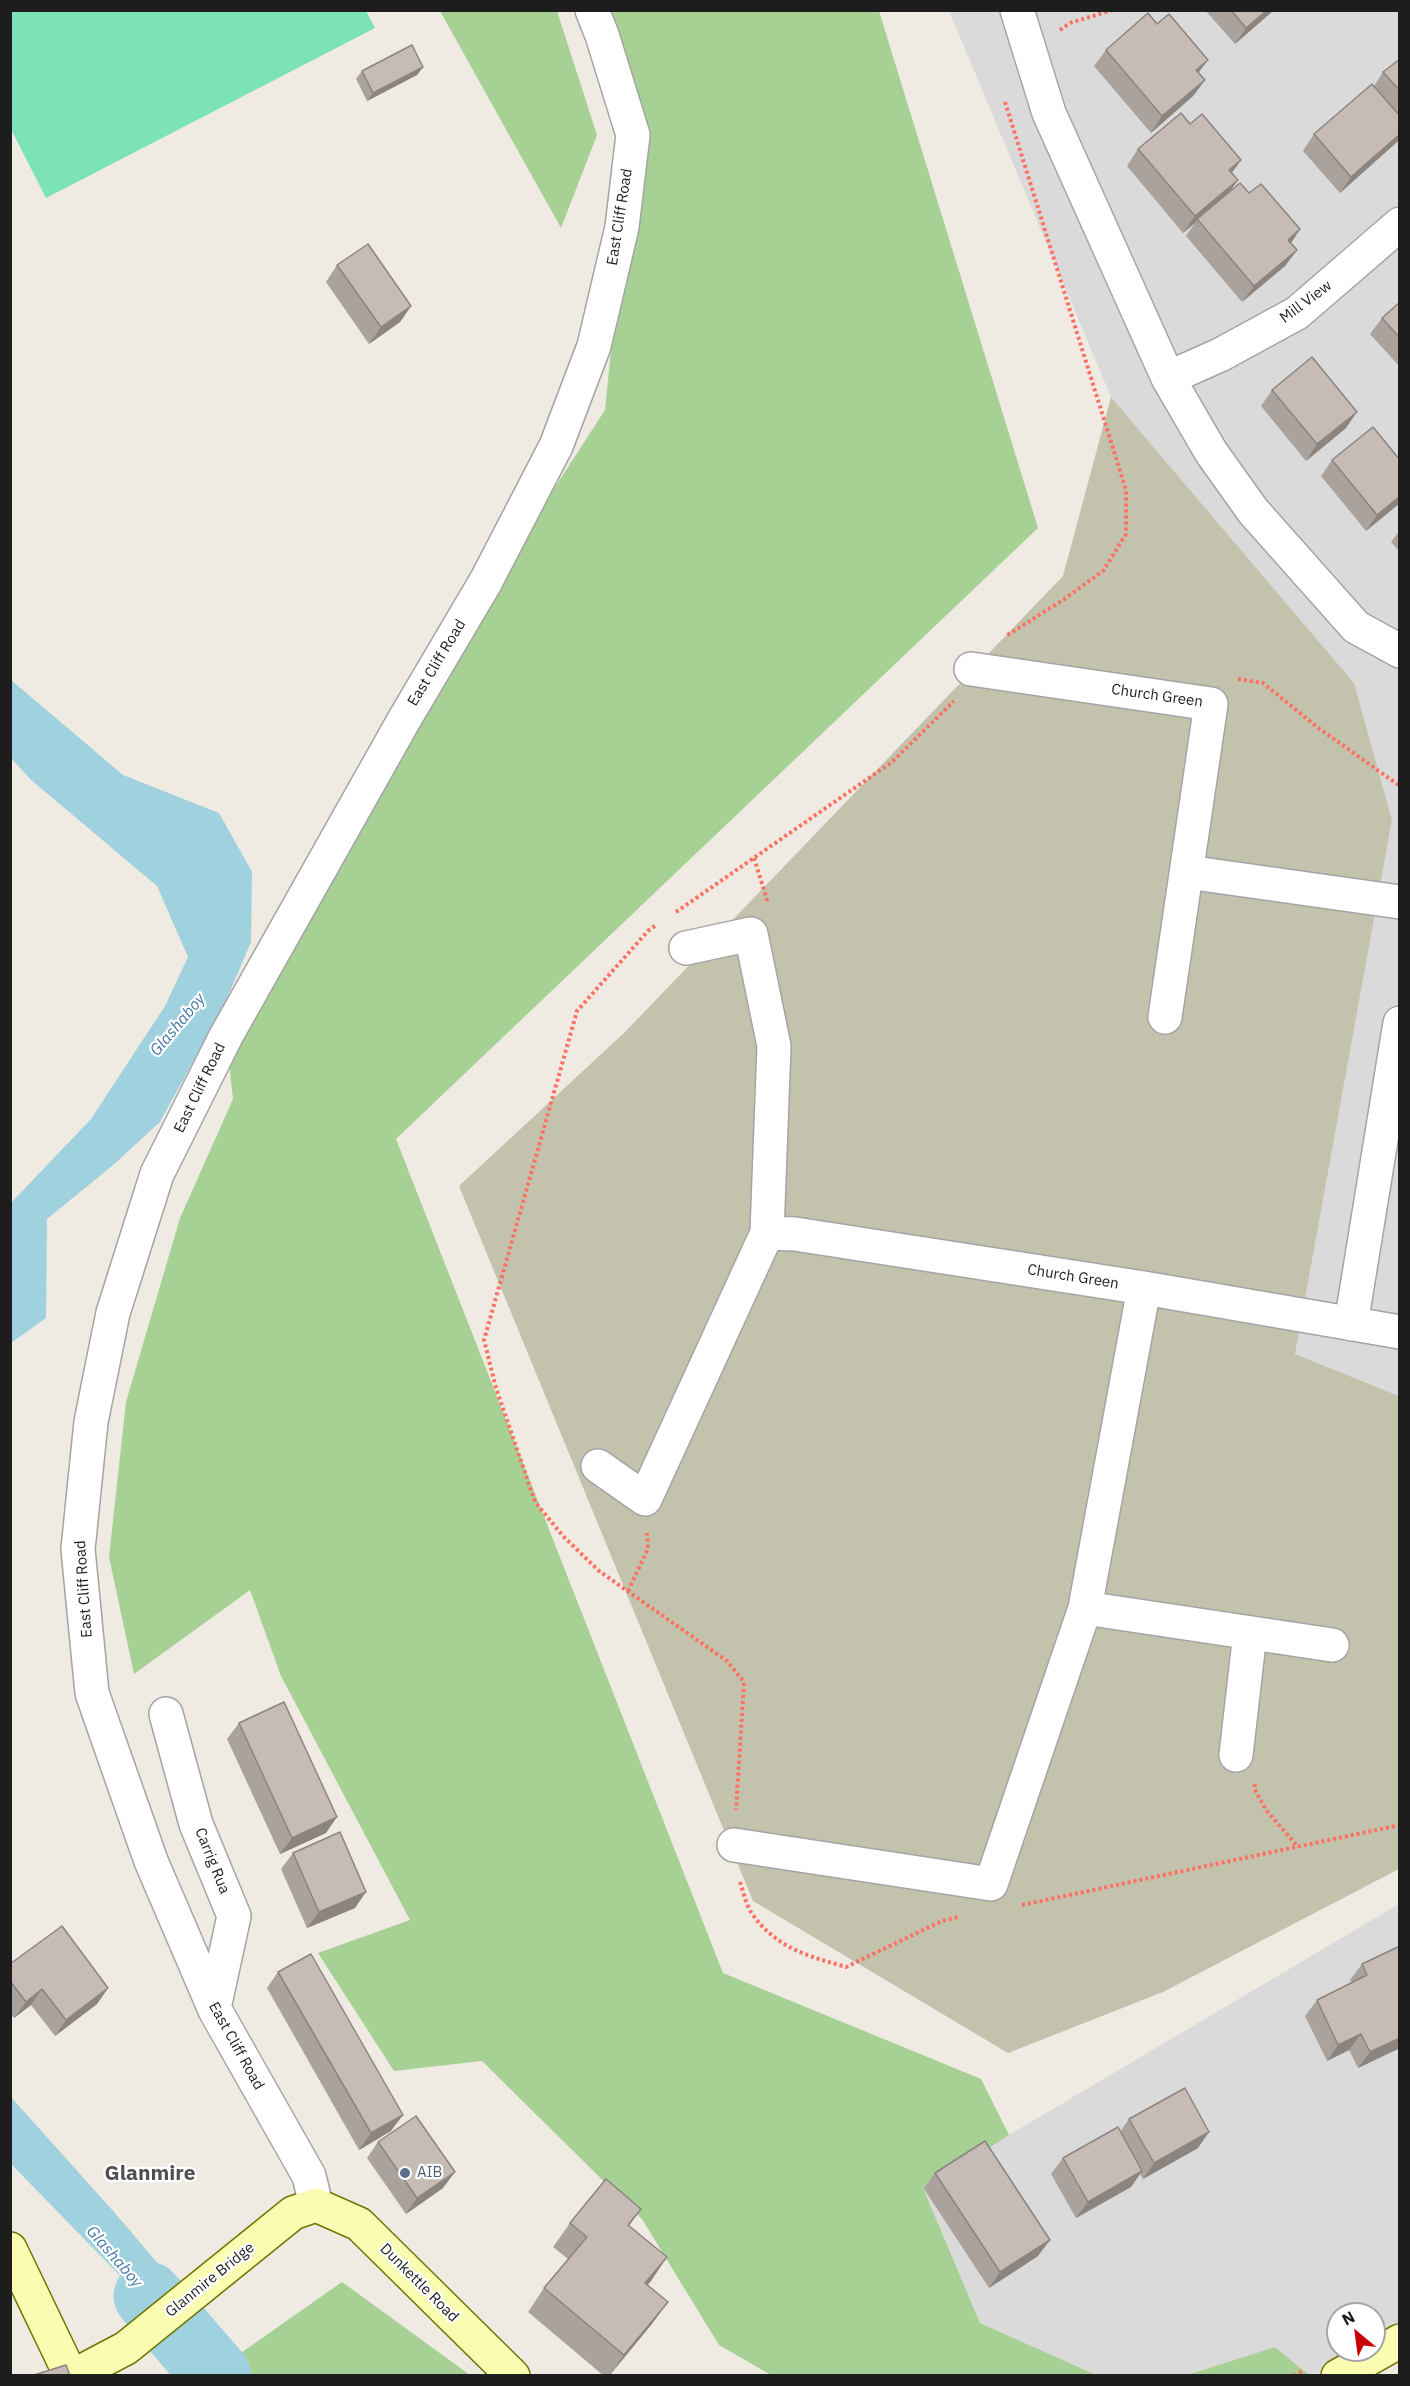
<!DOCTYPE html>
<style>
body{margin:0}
#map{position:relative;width:1410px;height:2386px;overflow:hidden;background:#efeae2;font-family:"IBM Plex Sans",sans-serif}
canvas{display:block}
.frame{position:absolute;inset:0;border:12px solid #1d1d1d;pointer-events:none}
.north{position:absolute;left:1326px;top:2302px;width:60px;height:60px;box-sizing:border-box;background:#fff;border:2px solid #a5a5a5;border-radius:50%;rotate:331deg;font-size:16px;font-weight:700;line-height:24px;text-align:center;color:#1d1d1d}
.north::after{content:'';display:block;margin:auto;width:21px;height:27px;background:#c90004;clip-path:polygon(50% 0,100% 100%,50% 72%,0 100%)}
</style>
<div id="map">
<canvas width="1410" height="2386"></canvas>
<div class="frame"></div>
<div class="north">N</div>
</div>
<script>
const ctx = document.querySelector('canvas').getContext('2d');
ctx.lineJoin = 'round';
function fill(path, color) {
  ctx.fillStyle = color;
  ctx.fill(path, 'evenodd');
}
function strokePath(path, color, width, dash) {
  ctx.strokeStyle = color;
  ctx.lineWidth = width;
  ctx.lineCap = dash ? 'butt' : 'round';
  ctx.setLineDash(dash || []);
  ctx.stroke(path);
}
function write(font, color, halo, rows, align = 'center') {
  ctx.font = font + ' "IBM Plex Sans",sans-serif';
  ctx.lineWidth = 4.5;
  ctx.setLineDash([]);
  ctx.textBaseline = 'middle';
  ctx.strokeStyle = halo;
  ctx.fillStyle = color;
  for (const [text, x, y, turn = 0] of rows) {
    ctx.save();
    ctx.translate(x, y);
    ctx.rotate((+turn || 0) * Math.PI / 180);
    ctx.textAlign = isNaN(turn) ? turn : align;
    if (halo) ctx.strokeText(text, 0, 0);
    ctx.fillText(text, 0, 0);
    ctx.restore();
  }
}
fill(new Path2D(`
 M949 11H1399V1396L1295 1354 1392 820 1354 683 1111 397Z
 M1399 1904V2357L1309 2375 1275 2347 1187 2375H1096L980 2323 924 2189 1009 2135ZM1338 2314H1374V2350H1338Z`), '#dbdada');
fill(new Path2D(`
 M1111 397 1354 683 1392 820 1295 1354 1399 1396V1869L1163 1992 1008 2053 753 1901 459 1186 625 1032 1063 576Z`), '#c3c3ad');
fill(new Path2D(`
 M440 11H557L597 135 561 228Z
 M611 11H879L1038 528 396 1139 723 1973 981 2079 1009 2135 924 2190 980 2323 1096 2375H771L719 2345 642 2219 482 2061 394 2071 318 1953 410 1920 281 1676 250 1590 134 1674 109 1557 126 1402 180 1218 233 1099 226 1036 404 720 605 410 633 135Z
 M342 2282 470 2375 208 2376Z
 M1275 2347 1309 2375H1187Z`), '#a7d095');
fill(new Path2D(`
 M366 11 375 28 46 198 11 129V11Z`), '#7ce2b8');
fill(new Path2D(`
 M11 680 123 775 219 813 252 872 251 942 225 1003 160 1122 112 1166 47 1219 46 1318 11 1343V1203L91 1119 165 1006 188 957 157 886 30 779 11 758Z
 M10 2096 114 2212 253 2375H217L11 2164Z`), '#a0d1de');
strokePath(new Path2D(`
 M148 2296 217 2376`), '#a0d1de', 69);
const street = new Path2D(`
 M1017 10 1049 113 1168 378 1211 452 1253 511 1356 627 1400 651
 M1168 378 1220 355 1297 313 1400 224
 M971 669 1211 704 1165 1017
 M1187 872 1400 902
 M767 1233 795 1234 1144 1288 1400 1332
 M1351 1324 1400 1023
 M598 1466 645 1499 767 1233 774 1046 751 934 686 948
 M1085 1608 1332 1645
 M166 1714 196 1824 234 1916 214 2008
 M1236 1755 1250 1633
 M734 1845 991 1884 1085 1608 1144 1288
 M316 2205 309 2176 215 2010 151 1861 92 1693 78 1549 91 1422 113 1313 157 1174 226 1036 404 720 486 581 556 446 594 346 622 227 633 135 602 35 592 10`);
const secondary = new Path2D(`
 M10 2249 71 2376
 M73 2376 126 2348 293 2213 316 2205 359 2224 513 2376
 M1338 2376 1400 2341`);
strokePath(street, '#a4a4a4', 36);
strokePath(secondary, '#6d7700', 36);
strokePath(new Path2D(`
 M1060 30 1070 23 1112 10
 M1005 102 1126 490V534L1103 571 1063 600 1006 636
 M1238 679 1263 683 1317 727 1400 786
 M754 858 768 903
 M676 912 892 762 954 701
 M655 926 648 931 577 1011 484 1340 496 1388 535 1502 563 1536 599 1571 727 1661 744 1682 736 1810
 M628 1591 648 1549 647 1533
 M1255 1784 1254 1788 1266 1810 1298 1847
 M740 1882C743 1891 746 1904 751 1912 775 1948 808 1956 846 1967L942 1921 958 1917
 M1022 1905 1400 1825
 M1294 2376 1304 2370`), '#ff7062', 4, [3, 3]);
strokePath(street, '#fff', 33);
strokePath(secondary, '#fafcb2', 33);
fill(new Path2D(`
 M1205 10H1274L1235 44Z
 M1106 50 1199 73 1205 80 1193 96 1151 133 1094 66Z
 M1400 59V139L1397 142 1340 193 1303 151 1314 134 1374 86 1383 72Z
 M423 67 417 75 367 101 356 79 362 71Z
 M1190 124 1241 160 1232 173 1238 180 1228 194 1249 193 1300 229 1291 243 1297 250 1285 266 1242 302 1186 236 1195 223 1183 233 1127 166 1138 149Z
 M337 265 411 306 400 322 369 344 326 282Z
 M1400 302V367L1370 334 1382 318Z
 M1272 390 1346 428 1306 461 1261 406Z
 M1332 460H1400V503L1366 531 1321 476Z
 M1400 530V552L1391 542Z
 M239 1723 326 1833 280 1854 227 1739Z
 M293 1853 355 1908 307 1928 281 1869Z
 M1400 1946V2048L1358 2068 1349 2050 1327 2061 1305 2016 1317 2000 1352 1983 1350 1980 1362 1964Z
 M10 1964 108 1988 97 2004 55 2036 31 2005 14 2018 10 2013Z
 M278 1972 391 2131 359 2150 267 1988Z
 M1129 2119 1198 2148 1143 2179 1140 2174 1131 2187 1076 2218 1051 2174 1063 2158 1120 2132Z
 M378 2142 443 2188 406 2214 367 2158Z
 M935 2173 1038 2256 989 2288 924 2189Z
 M641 2209 629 2226 651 2281 647 2285 668 2302 651 2325 609 2376H604L528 2312 544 2288 568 2259 553 2247 570 2223Z`), '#aaa29c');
fill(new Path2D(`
 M1267 10H1274L1235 44 1246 28Z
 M1208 60 1196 76V70Z
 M423 67 417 75 367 101 373 93Z
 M1205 80 1193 96 1151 133 1162 116Z
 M1400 134V139L1397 142 1340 193 1351 177Z
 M1241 160 1229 176V170Z
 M1238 180 1226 196 1197 219 1195 223 1183 233 1195 216Z
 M1300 229 1289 246 1288 240Z
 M1297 250 1285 266 1242 302 1254 286Z
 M411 306 400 322 369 344 381 327Z
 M1357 412 1346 428 1306 461 1317 444Z
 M1400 496V503L1366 531 1377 515Z
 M337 1817 326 1833 280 1854 292 1838Z
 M366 1892 355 1908 307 1928 319 1912Z
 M108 1988 97 2004 55 2036 66 2020Z
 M42 1989 31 2005 14 2018 26 2002Z
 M1361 2034 1349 2050 1327 2061 1338 2045Z
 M1400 2038V2048L1358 2068 1370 2052Z
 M403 2115 391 2131 359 2150 371 2133Z
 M1209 2132 1198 2148 1143 2179 1154 2163Z
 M1142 2171 1131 2187 1076 2218 1088 2202Z
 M455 2172 443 2188 406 2214 417 2198Z
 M1050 2240 1038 2256 989 2288 1000 2272Z
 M667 2257 651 2281 628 2307 645 2283Z
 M668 2302 651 2325 609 2376 624 2355Z`), '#8b847f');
const building = new Path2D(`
 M1231 10H1267L1246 28Z
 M1148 13 1157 24 1169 14 1208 60 1196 70 1205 80 1162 116 1106 50Z
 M412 45 423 67 373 93 362 71Z
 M1400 59V91L1383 72Z
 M1372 84 1400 116V134L1351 177 1314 134Z
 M1181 113 1190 124 1202 114 1241 160 1229 170 1238 180 1195 216 1138 149Z
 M1240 183 1249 193 1261 184 1300 229 1288 240 1297 250 1254 286 1197 219Z
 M368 244 411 306 381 327 337 265Z
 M1400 302V338L1382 318Z
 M1312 357 1357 412 1317 444 1272 390Z
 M1373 427 1400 460V496L1377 515 1332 460Z
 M284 1702 337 1817 292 1838 239 1723Z
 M340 1832 366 1892 319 1912 293 1853Z
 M62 1926 108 1988 66 2020 42 1989 26 2002 10 1981V1964Z
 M1400 1946V2038L1370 2052 1361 2034 1338 2045 1317 2000 1367 1975 1362 1964Z
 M311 1954 403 2115 371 2133 278 1972Z
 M1185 2088 1209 2132 1154 2163 1129 2119Z
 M416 2116 455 2172 417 2198 378 2142Z
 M1118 2127 1142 2171 1088 2202 1063 2158Z
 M985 2141 1050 2240 1000 2272 935 2173Z
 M606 2179 641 2209 628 2225 667 2257 645 2283 668 2302 624 2355 544 2288 587 2237 570 2223Z
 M66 2365 70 2376H31Z`);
fill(building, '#c6bcb5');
strokePath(building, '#8b847f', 1.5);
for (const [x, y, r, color] of [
 [405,2173,6,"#5c6f8a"]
]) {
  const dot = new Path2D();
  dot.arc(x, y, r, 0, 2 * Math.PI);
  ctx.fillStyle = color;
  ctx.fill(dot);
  strokePath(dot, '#fff', 2);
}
write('15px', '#1d1d1d', '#fff', [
 ["East Cliff Road",620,217,-81],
 ["Mill View",1306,302,-37],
 ["East Cliff Road",437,663,-59],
 ["Church Green",1157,696,8],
 ["East Cliff Road",200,1088,-64],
 ["Church Green",1073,1277,9],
 ["East Cliff Road",84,1589,-94],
 ["Carrig Rua",212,1861,68],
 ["East Cliff Road",236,2046,61],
 ["Glanmire Bridge",210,2280,-39],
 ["Dunkettle Road",419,2283,45]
]);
write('15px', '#4e5e75', '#fff', [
 ["AIB",417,2173]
], 'left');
write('italic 16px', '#4278a8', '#fff', [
 ["Glashaboy",178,1025,-50],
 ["Glashaboy",114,2257,49]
]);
write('bold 21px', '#505050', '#fff', [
 ["Glanmire",150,2174]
]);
</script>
